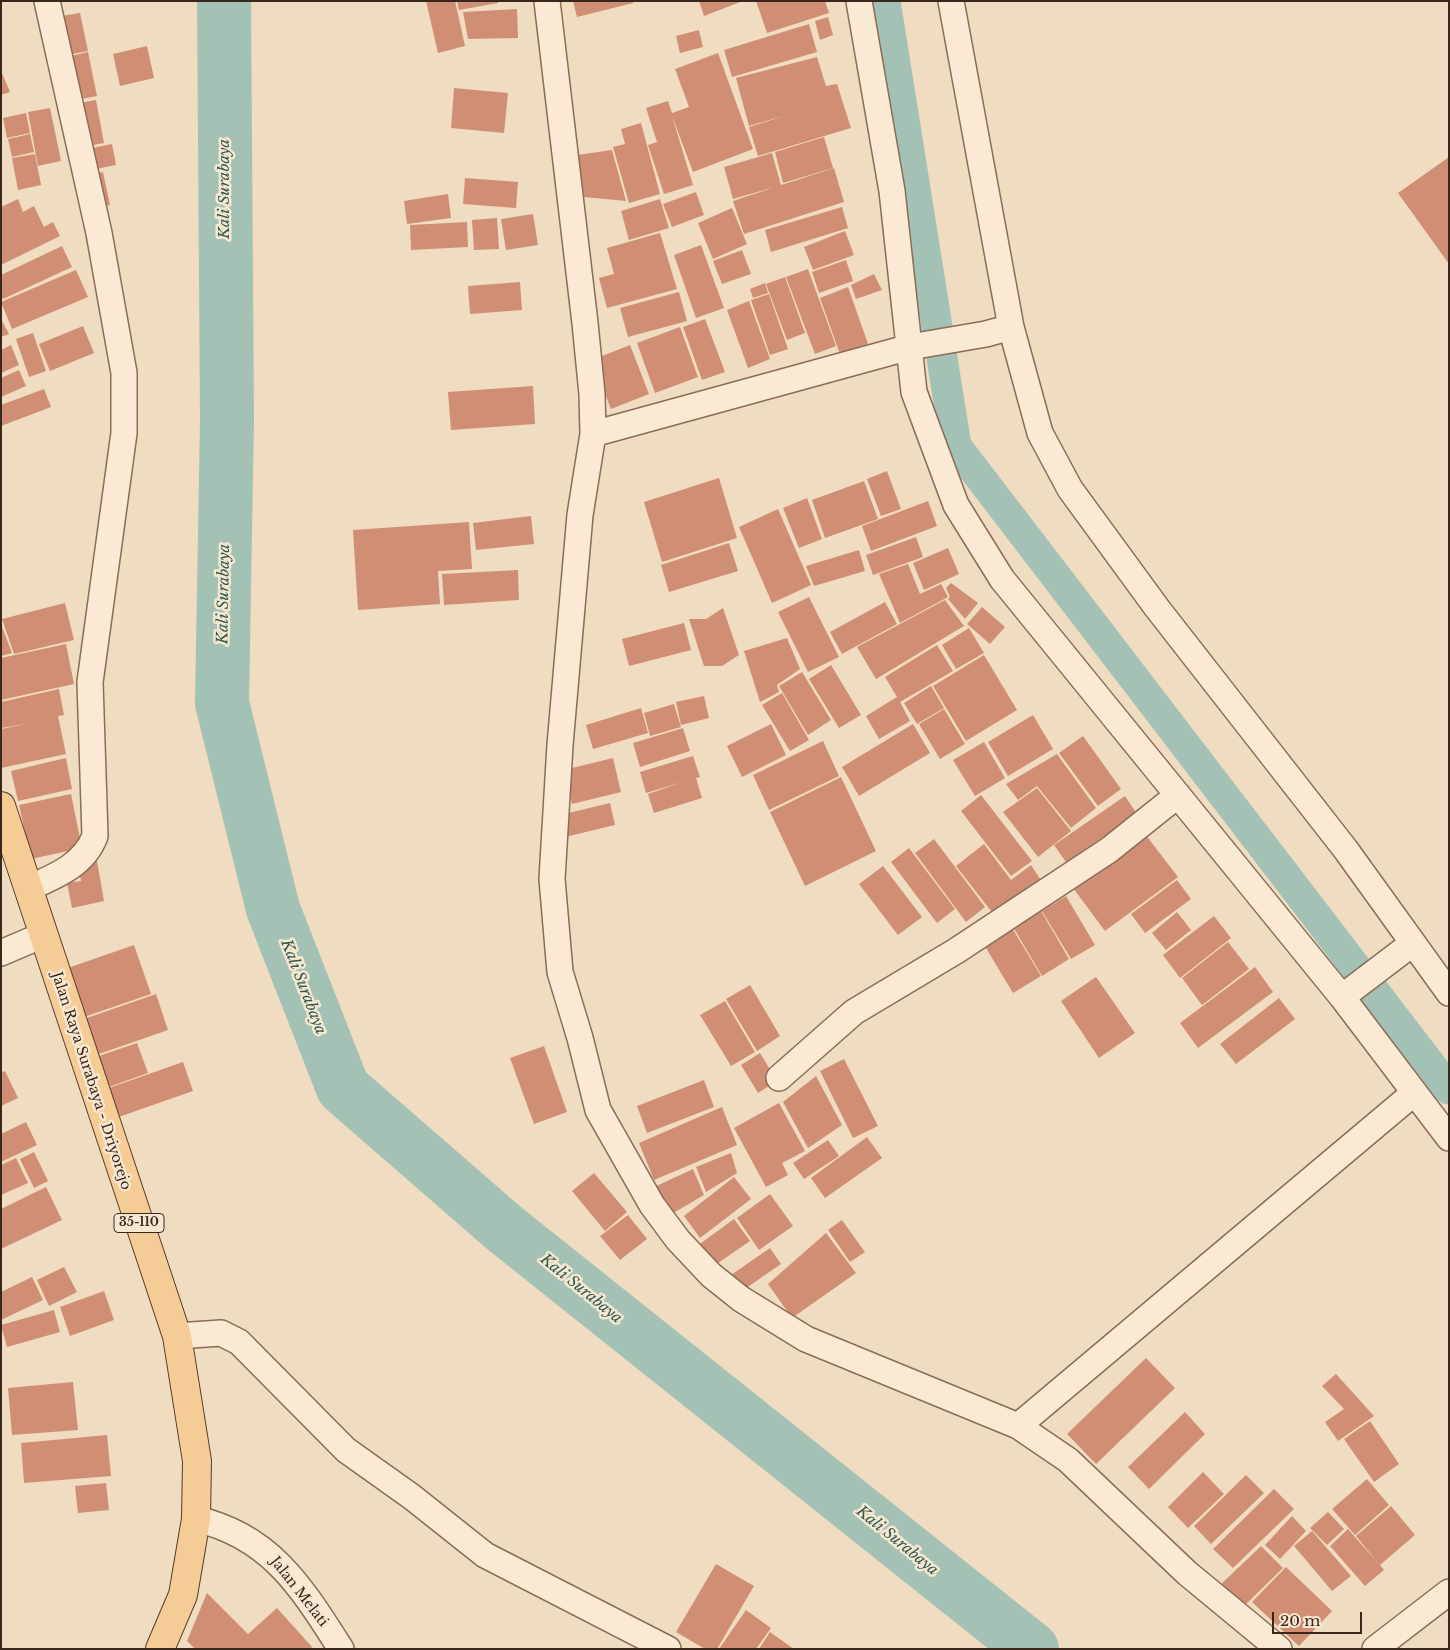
<!DOCTYPE html>
<style>
body{margin:0}
#map{position:relative;width:1450px;height:1650px;overflow:hidden;background:#f0dcc0;font-family:"Libre Baskerville",serif}
canvas{display:block}
.frame{position:absolute;inset:0;border:2px solid #39271c;pointer-events:none}
.scale{position:absolute;left:1272px;top:1612px;width:90px;height:22px;box-sizing:border-box;border:2px solid #39271c;border-top:0;padding-left:6px;font-size:15px;line-height:18px;white-space:nowrap;color:#39271c;-webkit-text-stroke:4px #f7e7d0;paint-order:stroke}
</style>
<div id="map">
<canvas width="1450" height="1650"></canvas>
<div class="frame"></div>
<div class="scale">20 m</div>
</div>
<script>
const ctx = document.querySelector('canvas').getContext('2d');
ctx.lineJoin = 'round';
function strokePath(path, color, width, dash) {
  ctx.strokeStyle = color;
  ctx.lineWidth = width;
  ctx.lineCap = dash ? 'butt' : 'round';
  ctx.setLineDash(dash || []);
  ctx.stroke(path);
}
function fill(path, color) {
  ctx.fillStyle = color;
  ctx.fill(path, 'evenodd');
}
function write(font, color, halo, rows, align = 'center') {
  ctx.font = font + ' "Libre Baskerville",serif';
  ctx.lineWidth = 5;
  ctx.setLineDash([]);
  ctx.textBaseline = 'middle';
  ctx.strokeStyle = halo;
  ctx.fillStyle = color;
  for (const [text, x, y, turn = 0] of rows) {
    ctx.save();
    ctx.translate(x, y);
    ctx.rotate((+turn || 0) * Math.PI / 180);
    ctx.textAlign = isNaN(turn) ? turn : align;
    if (halo) ctx.strokeText(text, 0, 0);
    ctx.fillText(text, 0, 0);
    ctx.restore();
  }
}
strokePath(new Path2D(`
 M885 1 956 446 1449 1089`), '#a3c2b5', 31);
strokePath(new Path2D(`
 M224 1 227 419 222 703 273 909 343 1088 504 1228 1032 1649`), '#a3c2b5', 54);
fill(new Path2D(`
 M426 1H455L465 46 438 53Z
 M457 1H498V3L459 10Z
 M573 1H633V3L577 17Z
 M699 1H743L704 16Z
 M756 1H825L829 13 767 33Z
 M517 9 518 38 468 39 463 12Z
 M80 13 88 51 62 56 55 17Z
 M828 17 833 35 820 40 815 21Z
 M809 24 817 52 732 77 724 50Z
 M699 30 703 47 680 53 676 36Z
 M147 46 154 78 120 86 113 54Z
 M88 52 97 96 71 101 62 58Z
 M718 53 753 149 693 172 672 116 693 185 664 194 648 145 657 142 646 108 668 101 672 113 689 107 675 69Z
 M817 57 826 86 837 84 851 128 758 156 749 127 787 115 749 126 736 78Z
 M1 71 10 92 1 95Z
 M454 88 508 93 504 133 451 128Z
 M96 100 104 143 82 147 74 104Z
 M50 108 61 161 38 166 28 112Z
 M26 113 30 133 7 138 3 118Z
 M641 123 660 194 629 203 613 147 625 144 621 129Z
 M30 134 34 152 12 157 8 139Z
 M824 137 833 168 783 183 775 152Z
 M112 144 116 165 91 170 87 149Z
 M612 150 626 201 584 197 577 155Z
 M772 153 781 185 834 168 844 202 744 234 733 201 775 187 733 199 724 167Z
 M35 154 41 185 18 190 12 158Z
 M1449 157V264L1398 193Z
 M103 172 110 205 95 208 89 175Z
 M465 178 518 182 516 208 463 204Z
 M696 192 704 215 672 227 663 204Z
 M448 194 451 218 407 224 404 201Z
 M18 199 23 212 34 206 44 227 53 222 60 236 1 265V207Z
 M660 199 669 228 629 240 621 211Z
 M842 207 848 228 771 252 765 230Z
 M732 208 747 244 713 259 698 223Z
 M533 214 538 245 506 250 501 219Z
 M497 218 499 249 474 250 472 220Z
 M467 222 468 247 411 250 410 225Z
 M845 231 854 255 813 270 804 247Z
 M660 233 677 289 607 308 599 278 614 274 607 248Z
 M701 245 724 308 696 318 674 255Z
 M62 246 72 267 3 299 1 295V275Z
 M742 250 751 274 722 284 713 261Z
 M846 260 853 281 819 293 812 272Z
 M808 269 836 346 815 354 786 277Z
 M76 270 88 297 12 329 1 302Z
 M874 274 882 290 856 299 851 285Z
 M785 277 805 333 787 340 766 284Z
 M520 282 522 310 470 314 468 286Z
 M765 283 768 293 753 298 750 289Z
 M848 287 868 344 840 354 820 298Z
 M679 292 687 321 628 337 620 308Z
 M769 294 788 349 770 355 751 300Z
 M749 301 770 359 748 368 727 310Z
 M1 319 9 334 1 337Z
 M705 319 725 372 702 380 683 327Z
 M83 326 94 353 50 371 39 344Z
 M680 327 698 377 655 393 637 343Z
 M33 333 46 371 29 377 16 339Z
 M11 345 19 365 1 373V350Z
 M630 345 649 394 611 409 592 360Z
 M19 370 26 386 1 397V378Z
 M533 386 535 424 451 430 448 392Z
 M44 389 51 407 1 426V405Z
 M887 471 901 509 881 516 867 479Z
 M719 478 737 538 662 562 644 502Z
 M864 481 878 519 825 538 812 500Z
 M807 498 822 539 799 548 783 508Z
 M928 501 937 526 871 551 862 526Z
 M778 509 811 585 772 603 739 527Z
 M531 516 534 544 476 550 473 523Z
 M469 522 472 569 438 571 440 604 358 610 353 530Z
 M916 537 923 557 873 575 866 555Z
 M729 543 738 571 669 592 661 565Z
 M948 548 959 574 924 590 913 563Z
 M859 550 865 571 814 586 806 566Z
 M908 564 920 594 941 584 948 597 900 623 879 574Z
 M518 570 519 600 444 605 442 574Z
 M951 583 978 603 965 619 948 599 950 597 946 588Z
 M809 597 839 657 808 672 778 612Z
 M945 600 964 626 876 679 857 647Z
 M885 602 897 624 842 654 830 632Z
 M65 603 74 640 14 654 2 619Z
 M982 607 1005 627 990 644 967 624Z
 M723 608 739 655 722 666H704L689 619H706Z
 M684 623 691 650 629 666 622 639Z
 M1 624 12 653 1 656Z
 M969 628 984 653 956 669 942 645Z
 M787 638 800 669 777 685 779 692 760 702 744 651Z
 M66 644 74 684 1 700V658Z
 M937 645 953 671 900 702 910 721 879 739 866 716 897 697 885 677Z
 M984 655 1017 710 966 741 933 686Z
 M831 665 861 715 839 728 809 679Z
 M802 672 831 720 808 735 779 686Z
 M931 686 944 708 917 724 904 703Z
 M59 689 64 715 58 716 66 754 1 768V729L26 724 1 728V702Z
 M782 693 809 740 790 751 762 705Z
 M704 696 709 718 681 725 676 702Z
 M674 704 681 727 650 736 644 713Z
 M641 708 648 733 593 749 586 725Z
 M944 709 965 744 940 759 919 724Z
 M1033 715 1053 749 1008 776 988 742Z
 M771 724 786 755 742 777 727 746Z
 M913 724 930 753 859 796 842 767Z
 M683 728 690 751 640 767 633 743Z
 M1083 736 1121 789 1098 806 1059 753Z
 M823 741 839 776 769 810 753 775Z
 M984 742 1005 778 975 796 953 760Z
 M1057 754 1096 808 1071 828 1037 786 1018 800 1006 784Z
 M693 756 700 777 696 778 702 798 654 813 648 794 682 782 646 793 640 772Z
 M66 758 72 789 18 801 11 771Z
 M613 758 621 792 572 804 564 770Z
 M841 777 876 851 805 886 770 812Z
 M1037 788 1071 831 1038 857 1003 812Z
 M71 794 82 848 31 859 19 805Z
 M981 795 1032 861 1011 876 961 811Z
 M1125 796 1137 814 1066 862 1054 845Z
 M610 803 615 825 565 837 560 815Z
 M1142 830 1178 877 1105 931 1070 884Z
 M934 839 985 907 966 922 915 853Z
 M984 844 1011 880 1031 865 1046 888 998 920 956 866Z
 M909 848 955 909 937 923 891 862Z
 M97 861 104 901 72 908 67 883 81 881 78 865Z
 M883 866 922 917 898 935 859 884Z
 M1177 880 1191 899 1145 933 1131 914Z
 M1066 896 1095 945 1071 959 1042 911Z
 M1040 909 1069 959 1042 976 1012 925Z
 M1177 912 1191 930 1166 950 1152 933Z
 M1214 916 1231 938 1180 978 1163 955Z
 M1008 921 1041 976 1013 993 980 938Z
 M1228 942 1249 969 1202 1005 1182 978Z
 M134 945 151 994 81 1018 65 969Z
 M1255 967 1273 992 1198 1048 1180 1023Z
 M1096 977 1135 1033 1099 1058 1061 1001Z
 M750 985 780 1036 757 1051 726 999Z
 M156 994 168 1030 96 1055 84 1019Z
 M1279 998 1295 1019 1236 1064 1220 1044Z
 M725 1001 755 1052 731 1066 700 1015Z
 M137 1043 148 1073 106 1088 96 1057Z
 M544 1046 567 1112 534 1124 510 1058Z
 M760 1053 777 1081 758 1093 741 1065Z
 M844 1059 878 1126 853 1138 820 1071Z
 M183 1062 193 1091 113 1119 103 1090Z
 M5 1071 18 1098 1 1106V1073Z
 M816 1076 842 1125 808 1148 783 1102Z
 M704 1080 714 1107 647 1133 637 1106Z
 M779 1103 805 1151 782 1163 788 1175 766 1187 734 1128Z
 M722 1107 737 1145 654 1180 639 1143Z
 M26 1122 37 1145 1 1162V1134Z
 M867 1137 882 1158 825 1198 811 1178Z
 M828 1140 839 1156 804 1179 793 1163Z
 M34 1152 48 1181 34 1188 20 1159Z
 M731 1153 737 1173 706 1192 696 1167Z
 M16 1158 28 1183 1 1195V1165Z
 M693 1169 704 1195 665 1218 650 1189Z
 M594 1173 627 1212 605 1231 572 1191Z
 M734 1177 751 1199 700 1238 684 1216Z
 M46 1187 62 1220 1 1249V1209Z
 M770 1194 793 1226 759 1250 737 1218Z
 M628 1215 647 1239 620 1260 600 1236Z
 M734 1219 750 1241 708 1270 693 1249Z
 M842 1220 865 1252 850 1262 828 1230Z
 M826 1233 856 1273 792 1318 768 1284Z
 M770 1248 781 1264 739 1293 728 1277Z
 M64 1267 77 1292 49 1306 37 1280Z
 M32 1277 43 1300 1 1320V1292Z
 M104 1291 114 1320 70 1336 60 1307Z
 M54 1310 60 1332 7 1347 1 1325Z
 M1146 1358 1175 1388 1096 1464 1067 1434Z
 M1336 1374 1374 1416 1338 1441 1325 1422 1344 1409 1322 1386Z
 M73 1382 78 1430 12 1435 8 1388Z
 M1185 1412 1205 1434 1149 1489 1128 1467Z
 M1370 1421 1399 1464 1374 1482 1344 1439Z
 M107 1435 111 1476 24 1483 21 1443Z
 M1203 1472 1224 1494 1188 1528 1168 1507Z
 M1246 1475 1264 1493 1211 1544 1194 1526Z
 M1367 1479 1389 1505 1355 1535 1332 1509Z
 M106 1483 109 1510 78 1513 75 1486Z
 M1274 1489 1294 1509 1233 1568 1213 1549Z
 M1391 1506 1415 1535 1380 1565 1384 1570 1365 1586 1330 1546 1348 1529 1378 1563 1356 1536Z
 M1328 1512 1344 1529 1327 1545 1310 1528Z
 M1292 1516 1306 1531 1280 1559 1265 1545Z
 M1312 1531 1351 1576 1332 1591 1294 1546Z
 M1261 1546 1283 1568 1239 1611 1217 1588Z
 M716 1564 754 1586 717 1649H705L676 1632Z
 M1286 1567 1332 1611 1299 1646 1252 1602Z
 M207 1593 248 1634 277 1608 312 1647 310 1649H195L187 1641Z
 M746 1610 771 1628 756 1649H719Z
 M770 1632 794 1649H759Z`), '#d08f74');
const street = new Path2D(`
 M547 1 585 323 592 394 593 434 580 515 560 745 552 879 560 972 580 1038 598 1110 652 1205 678 1240 711 1275 741 1299 806 1339 1018 1426 1068 1460 1187 1573 1279 1649
 M859 1 892 191 914 392 956 505 1002 579 1342 997 1449 1138
 M951 1 1011 327 1040 433 1070 489 1157 608 1346 850 1449 993
 M593 434 910 347 986 334 1011 327
 M29 888C56 876 84 865 95 836L90 682 124 433V373L99 233 47 1
 M1 953 43 935
 M1342 997 1413 943
 M779 1078 854 1012 956 951 1109 850 1178 795
 M177 1336 221 1333 239 1342 346 1450 412 1497 485 1555 668 1649
 M1018 1426 1414 1093
 M196 1519C271 1536 302 1588 341 1649
 M1375 1649 1449 1592`);
const primary = new Path2D(`
 M1 806 177 1336 197 1461 196 1519 183 1595 160 1649`);
strokePath(street, '#8a6c57', 28);
strokePath(primary, '#573b2c', 30);
strokePath(street, '#faead4', 25);
strokePath(primary, '#f5cb96', 28);
for (const [x, y, w] of [
 [139,1223,50]
]) {
  const box = new Path2D();
  box.roundRect(x - w / 2, y - 9.5, w, 19, 4);
  ctx.fillStyle = '#f7e7d0';
  ctx.fill(box);
  strokePath(box, '#39271c', 1);
}
write('bold 12px', '#39271c', null, [
 ["35-110",139,1223]
]);
write('14px', '#39271c', '#f7e7d0', [
 ["Jalan Raya Surabaya - Driyorejo",91,1081,72],
 ["Jalan Melati",299,1592,52]
]);
write('italic 15px', '#2b5950', '#f7e7d0', [
 ["Kali Surabaya",225,189,-90],
 ["Kali Surabaya",224,594,-89],
 ["Kali Surabaya",303,987,69],
 ["Kali Surabaya",581,1289,39],
 ["Kali Surabaya",897,1541,39]
]);
</script>
